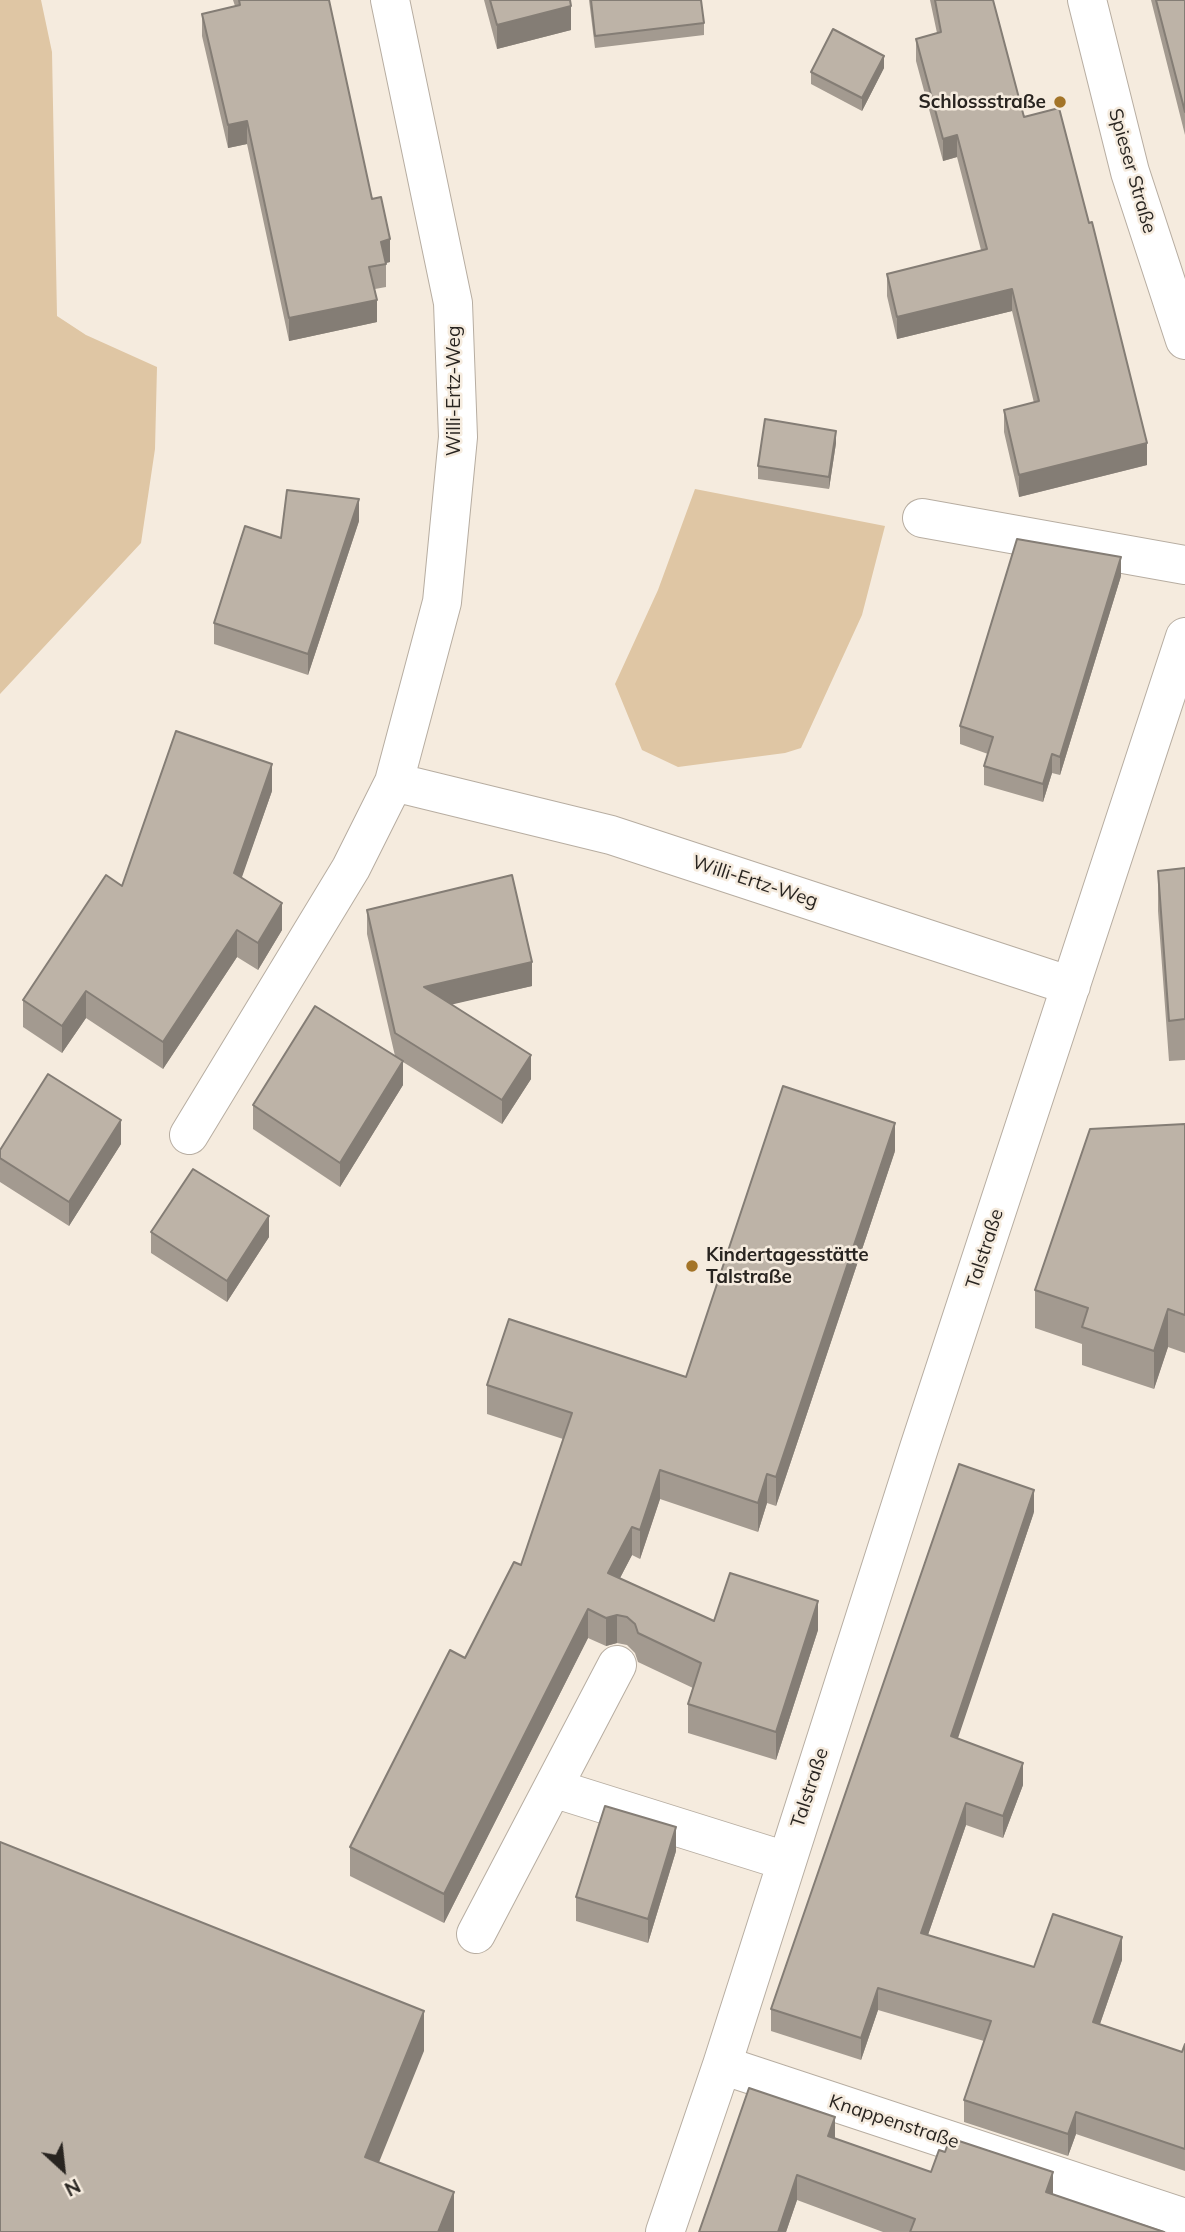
<!DOCTYPE html>
<meta charset="utf-8">
<style>
body{margin:0}
#map{position:relative;width:1185px;height:2232px;overflow:hidden;background:#f5ebde;font-family:Mulish,sans-serif}
canvas{display:block}
.north{position:absolute;left:28px;top:2134px;width:70px;height:70px;-webkit-text-stroke:5px #f5ebde;paint-order:stroke;rotate:153deg;font-size:19px;font-weight:700;line-height:28px;text-align:center;color:#282420}
.north::after{content:'';display:block;margin:auto;width:24px;height:32px;background:#282420;clip-path:polygon(50% 0,100% 100%,50% 72%,0 100%)}
</style>
<div id="map">
<canvas width="1185" height="2232"></canvas>
<div class="north">N</div>
</div>
<script>
const ctx = document.querySelector('canvas').getContext('2d');
ctx.lineJoin = 'round';
function fill(path, color) {
  ctx.fillStyle = color;
  ctx.fill(path, 'evenodd');
}
function strokePath(path, color, width, dash) {
  ctx.strokeStyle = color;
  ctx.lineWidth = width;
  ctx.lineCap = dash ? 'butt' : 'round';
  ctx.setLineDash(dash || []);
  ctx.stroke(path);
}
function write(font, color, halo, rows, align = 'center') {
  ctx.font = font + ' Mulish,sans-serif';
  ctx.lineWidth = 5;
  ctx.setLineDash([]);
  ctx.textBaseline = 'middle';
  ctx.strokeStyle = halo;
  ctx.fillStyle = color;
  for (const [text, x, y, turn = 0] of rows) {
    ctx.save();
    ctx.translate(x, y);
    ctx.rotate((+turn || 0) * Math.PI / 180);
    ctx.textAlign = isNaN(turn) ? turn : align;
    if (halo) ctx.strokeText(text, 0, 0);
    ctx.fillText(text, 0, 0);
    ctx.restore();
  }
}
fill(new Path2D(`
 M0 0H41L52 52 57 316 86 335 157 367 155 449 141 543 0 694Z
 M695 489 885 526 862 615 801 748 785 753 678 767 642 750 615 684 658 590Z`), '#dfc6a4');
const minor = new Path2D(`
 M1087 0 1130 172 1185 340
 M922 518 1185 565
 M394 782 611 835 1071 986
 M189 1135 351 868 394 782 442 602 458 437 453 303 390 0
 M553 1788 786 1861
 M476 1934 617 1665
 M722 2065 1185 2218
 M665 2232 722 2065 919 1448 1185 637`);
strokePath(minor, '#b7ada1', 40);
strokePath(minor, '#fff', 38);
fill(new Path2D(`
 M233 0H329L372 199 390 262 386 263V287L375 289 377 322 289 341 247 144 228 148 202 36V14L235 6Z
 M484 0H570L571 30 497 49Z
 M589 0H701L704 23V35L595 48Z
 M930 0H993L1024 117 1147 465 1019 497 1004 432V410L1034 403 1012 311 897 339 887 296V274L981 250 957 157 943 161 916 61V39L937 33Z
 M1151 0H1185V135L1184 131Z
 M884 68 862 111 811 84V72Z
 M836 443 829 489 758 479V466Z
 M359 521 308 675 214 644V623L281 538Z
 M1121 576 1060 775 1052 773 1043 802 984 785V766L988 754 960 744V726Z
 M272 791 241 878 282 930 258 970 237 957 163 1069 86 1018 62 1053 23 1027V1000L122 886Z
 M1185 868V1060L1169 1061 1158 911V871Z
 M367 910 532 986 451 1004 531 1079 502 1124 403 1062V1085L340 1187 253 1129V1105L395 1056 367 934Z
 M1185 1124V1353L1168 1347 1154 1389 1082 1365V1344L1035 1328V1290Z
 M121 1144 69 1226 0 1182V1150Z
 M895 1151 776 1506 767 1503 758 1532 660 1499 640 1559 632 1555 620 1578 714 1621 818 1630 776 1760 688 1733V1704L693 1688 638 1662 635 1653 627 1645 617 1643 606 1646 588 1638 444 1923 350 1876V1847L521 1565 563 1439 487 1414V1385L686 1377Z
 M151 1232 269 1237 227 1302 151 1253Z
 M1034 1512 957 1739 1023 1785 1003 1838 966 1825 928 1935 1034 1967 1122 1960 1100 2024 1182 2052 1185 2044V2171L1076 2134 1068 2156 964 2122V2100L984 2041 878 2010 861 2060 771 2031V2009Z
 M676 1851 648 1943 576 1921V1897Z
 M835 2138 931 2172 1053 2194 1164 2232H883L797 2200 786 2232H699Z`), '#a39a90');
fill(new Path2D(`
 M571 6V30L497 49V25Z
 M884 56V68L862 111V98Z
 M247 121V144L228 148V125Z
 M957 135V157L943 161V139Z
 M390 239V262L381 264V242Z
 M1012 289V311L897 339V317Z
 M377 300V322L289 341V318Z
 M836 431V443L829 489V477Z
 M1147 443V465L1019 497V475Z
 M359 499V521L308 675V654Z
 M1121 557V576L1060 775V757Z
 M1052 754V773L1043 802V784Z
 M272 764V791L234 900V873Z
 M282 903V930L258 970V943Z
 M237 930V957L163 1069V1042Z
 M532 962V986L424 1011V987Z
 M86 991V1018L62 1053V1026Z
 M531 1055V1079L502 1124V1100Z
 M403 1061V1085L340 1187V1163Z
 M121 1120V1144L69 1226V1202Z
 M895 1123V1151L776 1506V1477Z
 M269 1216V1237L227 1302V1281Z
 M1168 1309V1347L1154 1389V1351Z
 M660 1470V1499L640 1559V1530Z
 M767 1474V1503L758 1532V1503Z
 M1034 1490V1512L951 1759V1736Z
 M632 1527V1555L608 1601V1573Z
 M818 1601V1630L776 1760V1732Z
 M588 1609V1638L444 1923V1894Z
 M617 1615V1643L606 1646V1618Z
 M1023 1763V1785L1003 1838V1816Z
 M966 1803V1825L921 1955V1933Z
 M676 1827V1851L648 1943V1919Z
 M1122 1937V1960L1093 2044V2022Z
 M878 1988V2010L861 2060V2038Z
 M424 2011V2051L365 2197V2157Z
 M1076 2112V2134L1068 2156V2134Z
 M835 2117V2142L828 2136Z
 M1053 2172V2197L1046 2192Z
 M797 2175V2200L786 2232H778Z
 M454 2192V2232H438Z`), '#847d75');
const building = new Path2D(`
 M239 0H329L372 199 381 197 390 239 381 242 386 264 369 267 377 300 289 318 247 121 228 125 202 14 240 5Z
 M490 0H570L571 6 497 25Z
 M591 0H701L704 23 595 36Z
 M935 0H993L1024 117 1059 108 1089 223 1092 222 1147 443 1019 475 1004 410 1039 401 1012 289 897 317 887 274 987 249 957 135 943 139 916 39 941 32Z
 M1156 0H1185V112L1184 108Z
 M833 29 884 56 862 98 811 72Z
 M765 419 836 431 829 477 758 466Z
 M287 490 359 499 308 654 214 623 245 526 281 538Z
 M1017 539 1121 557 1060 757 1052 754 1043 784 984 766 993 737 960 726Z
 M176 731 272 764 234 873 282 903 258 943 237 930 163 1042 86 991 62 1026 23 1000 106 875 122 886Z
 M1185 868V1019L1169 1021 1158 871Z
 M512 875 532 962 424 987 531 1055 502 1100 395 1033 367 910Z
 M315 1006 403 1061 340 1163 253 1105Z
 M48 1074 121 1120 69 1202 0 1158V1150Z
 M783 1086 895 1123 776 1477 767 1474 758 1503 660 1470 640 1530 632 1527 608 1573 714 1621 730 1573 818 1601 776 1732 688 1704 701 1663 638 1633 635 1624 627 1617 617 1615 606 1618 588 1609 444 1894 350 1847 450 1650 465 1658 514 1562 521 1565 572 1413 487 1385 509 1319 686 1377Z
 M1185 1124V1315L1168 1309 1154 1351 1082 1327 1088 1308 1035 1290 1090 1129Z
 M193 1169 269 1216 227 1281 151 1232Z
 M959 1464 1034 1490 951 1736 1023 1763 1003 1816 966 1803 921 1933 1034 1967 1053 1914 1122 1937 1093 2022 1182 2052 1185 2044V2149L1076 2112 1068 2134 964 2100 991 2021 878 1988 861 2038 771 2009Z
 M605 1806 676 1827 648 1919 576 1897Z
 M0 1842 424 2011 365 2157 454 2192 438 2232H0Z
 M749 2088 835 2117 828 2136 931 2172 939 2150 945 2152 950 2138 1053 2172 1046 2192 1164 2232H910L915 2219 797 2175 778 2232H699Z`);
fill(building, '#bdb3a7');
strokePath(building, '#847d75', 2);
for (const [x, y, r, color] of [
 [1060,102,7,"#a37428"],
 [692,1266,7,"#a37428"]
]) {
  const dot = new Path2D();
  dot.arc(x, y, r, 0, 2 * Math.PI);
  ctx.fillStyle = color;
  ctx.fill(dot);
  strokePath(dot, '#f5ebde', 2.5);
}
write('bold 19px', '#282420', '#f5ebde', [
 ["Schlossstraße",1046,102],
 ["Kindertagesstätte",706,1255,"left"],
 ["Talstraße",706,1277,"left"]
], 'right');
write('19px', '#282420', '#f5ebde', [
 ["Spieser Straße",1132,171,74],
 ["Willi-Ertz-Weg",454,391,-90],
 ["Willi-Ertz-Weg",755,882,18],
 ["Talstraße",985,1249,-72],
 ["Talstraße",810,1788,-72],
 ["Knappenstraße",894,2122,18]
]);
</script>
